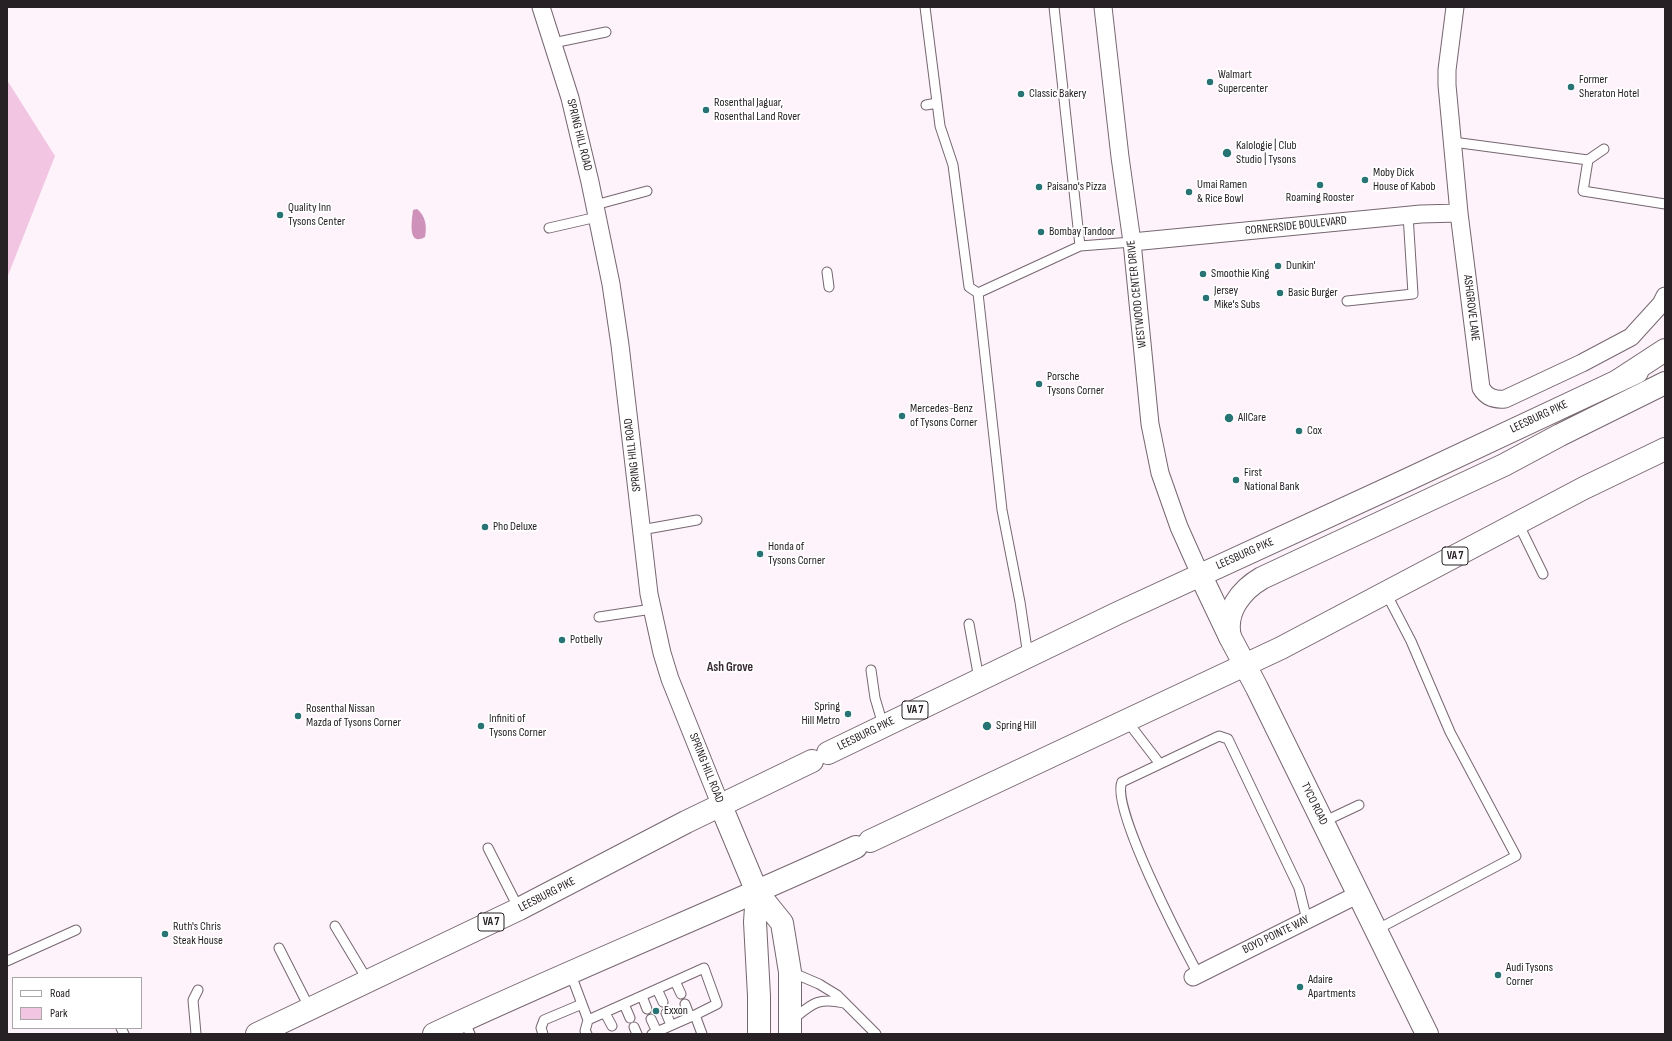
<!DOCTYPE html>
<style>
body{margin:0}
#map{position:relative;width:1672px;height:1041px;overflow:hidden;background:#fef3fa;font-family:"Sofia Sans Condensed",sans-serif}
canvas{display:block}
.frame{position:absolute;inset:0;border:8px solid #272125;pointer-events:none}
.legend{position:absolute;left:12px;top:977px;width:130px;height:52px;box-sizing:border-box;background:#fff;border:1px solid #a9a6a8;margin:0;padding:5px 7px;list-style:none;font-size:12px;color:#272125}
.legend li{display:flex;align-items:center;gap:8px;height:20px}
.legend b{width:20px;border:1px solid #a9a6a8}
</style>
<div id="map">
<canvas width="1672" height="1041"></canvas>
<div class="frame"></div>
<ul class="legend">
<li><b style="height:5px;background:#fff"></b>Road</li>
<li><b style="height:11px;background:#f2c6e3"></b>Park</li>
</ul>
</div>
<script>
const ctx = document.querySelector('canvas').getContext('2d');
ctx.lineJoin = 'round';
function fill(path, color) {
  ctx.fillStyle = color;
  ctx.fill(path, 'evenodd');
}
function strokePath(path, color, width, dash) {
  ctx.strokeStyle = color;
  ctx.lineWidth = width;
  ctx.lineCap = dash ? 'butt' : 'round';
  ctx.setLineDash(dash || []);
  ctx.stroke(path);
}
function write(font, color, halo, rows, align = 'center') {
  ctx.font = font + ' "Sofia Sans Condensed",sans-serif';
  ctx.lineWidth = 3.5;
  ctx.setLineDash([]);
  ctx.textBaseline = 'middle';
  ctx.strokeStyle = halo;
  ctx.fillStyle = color;
  for (const [text, x, y, turn = 0] of rows) {
    ctx.save();
    ctx.translate(x, y);
    ctx.rotate((+turn || 0) * Math.PI / 180);
    ctx.textAlign = isNaN(turn) ? turn : align;
    if (halo) ctx.strokeText(text, 0, 0);
    ctx.fillText(text, 0, 0);
    ctx.restore();
  }
}
fill(new Path2D(`
 M7 80 55 156 7 278Z`), '#f2c6e3');
fill(new Path2D(`
 M417 209C426 216 427 227 425 237 407 247 412 220 413 210Z`), '#cd91ba');
const service = new Path2D(`
 M925 7 940 126 953 165 969 287 978 293
 M1054 7 1080 246
 M553 43 606 32
 M926 105 937 103
 M1453 142 1588 160 1583 191 1665 204
 M1588 160 1604 149
 M595 205 647 191
 M549 228 597 217
 M827 272 829 287
 M978 293 1002 510 1020 602 1028 656
 M978 293 1080 246 1132 242
 M1347 301 1413 294 1408 215
 M1518 523 1543 574
 M641 530 697 520
 M599 617 652 609
 M969 624 979 679
 M871 670 875 698 883 725
 M1127 721 1160 764 1219 736 1228 739 1299 888 1307 920
 M1160 764 1122 782C1110 807 1183 946 1198 974
 M1323 822 1359 805
 M488 848 519 909
 M335 926 368 981
 M1376 930 1516 856 1450 732 1411 641 1386 593
 M279 948 310 1009
 M7 961 76 930
 M570 972 588 1020 704 968 717 1004 695 1015 702 1034
 M791 972 819 984 837 995 876 1034
 M675 981 681 994
 M657 989 663 1002
 M642 996 647 1009
 M624 1004 630 1018
 M685 1004 690 1017
 M605 1013 612 1026
 M666 1013 671 1025
 M651 1019 657 1032
 M464 1020 470 1034
 M792 1020C812 1004 817 997 844 1003
 M634 1027 637 1034
 M121 1028 124 1034
 M196 1034 193 1000 198 990
 M543 1034 541 1028 544 1020 582 1004
 M587 1034 585 1031 588 1020
 M652 1034 695 1015`);
const minor = new Path2D(`
 M541 7 570 98 590 182 611 284 620 345 649 594 662 653 670 679 721 806
 M1103 7 1120 157 1132 242 1150 424 1160 473 1179 527 1200 574
 M1455 7 1447 70V85L1459 213 1481 388C1487 398 1495 400 1505 399L1582 363 1631 337 1661 304 1665 296
 M1132 242 1421 214 1459 213
 M1193 977 1359 894`);
const tertiary = new Path2D(`
 M1200 574 1230 637 1257 688 1427 1034`);
const secondary = new Path2D(`
 M721 806 757 892 782 923 790 972V1034
 M757 892 755 922 759 996V1034`);
const trunk = new Path2D(`
 M1230 637C1224 612 1241 590 1262 578L1504 465 1560 435 1665 383
 M828 753 1118 613 1409 479 1637 372
 M870 841 1281 648 1584 488 1665 449
 M257 1034 519 909 686 822 812 761
 M434 1034C573 969 716 911 856 847`);
const motorway = new Path2D(`
 M1619 380 1665 350`);
strokePath(service, '#766670', 11);
strokePath(minor, '#766670', 19);
strokePath(tertiary, '#766670', 24);
strokePath(secondary, '#766670', 24);
strokePath(trunk, '#766670', 24);
strokePath(motorway, '#766670', 24);
strokePath(service, '#fff', 9);
strokePath(minor, '#fff', 17);
strokePath(tertiary, '#fff', 22);
strokePath(secondary, '#fff', 22);
strokePath(trunk, '#fff', 22);
strokePath(motorway, '#fff', 22);
for (const [x, y, r, color] of [
 [1210,82,4,"#287373"],
 [1571,87,4,"#287373"],
 [1021,94,4,"#287373"],
 [706,110,4,"#287373"],
 [1227,153,5,"#287373"],
 [1365,180,4,"#287373"],
 [1320,185,4,"#287373"],
 [1039,187,4,"#287373"],
 [1189,192,4,"#287373"],
 [280,215,4,"#287373"],
 [1041,232,4,"#287373"],
 [1278,266,4,"#287373"],
 [1203,274,4,"#287373"],
 [1280,293,4,"#287373"],
 [1206,298,4,"#287373"],
 [1039,384,4,"#287373"],
 [902,416,4,"#287373"],
 [1229,418,5,"#287373"],
 [1299,431,4,"#287373"],
 [1236,480,4,"#287373"],
 [485,527,4,"#287373"],
 [760,554,4,"#287373"],
 [562,640,4,"#287373"],
 [848,714,4,"#287373"],
 [298,716,4,"#287373"],
 [481,726,4,"#287373"],
 [987,726,5,"#287373"],
 [165,934,4,"#287373"],
 [1498,975,4,"#287373"],
 [1300,987,4,"#287373"],
 [656,1011,4,"#287373"]
]) {
  const dot = new Path2D();
  dot.arc(x, y, r, 0, 2 * Math.PI);
  ctx.fillStyle = color;
  ctx.fill(dot);
  strokePath(dot, '#fff', 1.5);
}
for (const [x, y, w] of [
 [1455,556,26],
 [915,710,26],
 [491,922,26]
]) {
  const box = new Path2D();
  box.roundRect(x - w / 2, y - 9, w, 18, 3);
  ctx.fillStyle = '#fff';
  ctx.fill(box);
  strokePath(box, '#272125', 1);
}
write('bold 11px', '#272125', null, [
 ["VA 7",1455,556],
 ["VA 7",915,710],
 ["VA 7",491,922]
]);
write('12px', '#272125', '#fff', [
 ["Walmart",1218,75],
 ["Supercenter",1218,89],
 ["Former",1579,80],
 ["Sheraton Hotel",1579,94],
 ["Classic Bakery",1029,94],
 ["Rosenthal Jaguar,",714,103],
 ["Rosenthal Land Rover",714,117],
 ["Kalologie | Club",1236,146],
 ["Studio | Tysons",1236,160],
 ["Moby Dick",1373,173],
 ["House of Kabob",1373,187],
 ["Umai Ramen",1197,185],
 ["& Rice Bowl",1197,199],
 ["Paisano's Pizza",1047,187],
 ["Roaming Rooster",1320,198,"center"],
 ["Quality Inn",288,208],
 ["Tysons Center",288,222],
 ["Bombay Tandoor",1049,232],
 ["Dunkin'",1286,266],
 ["Smoothie King",1211,274],
 ["Jersey",1214,291],
 ["Mike's Subs",1214,305],
 ["Basic Burger",1288,293],
 ["Porsche",1047,377],
 ["Tysons Corner",1047,391],
 ["Mercedes-Benz",910,409],
 ["of Tysons Corner",910,423],
 ["AllCare",1238,418],
 ["Cox",1307,431],
 ["First",1244,473],
 ["National Bank",1244,487],
 ["Pho Deluxe",493,527],
 ["Honda of",768,547],
 ["Tysons Corner",768,561],
 ["Potbelly",570,640],
 ["Spring",840,707,"right"],
 ["Hill Metro",840,721,"right"],
 ["Rosenthal Nissan",306,709],
 ["Mazda of Tysons Corner",306,723],
 ["Infiniti of",489,719],
 ["Tysons Corner",489,733],
 ["Spring Hill",996,726],
 ["Ruth's Chris",173,927],
 ["Steak House",173,941],
 ["Audi Tysons",1506,968],
 ["Corner",1506,982],
 ["Adaire",1308,980],
 ["Apartments",1308,994],
 ["Exxon",664,1011]
], 'left');
write('12px', '#272125', '#fff', [
 ["SPRING HILL ROAD",579,135,76],
 ["CORNERSIDE BOULEVARD",1296,226,-6],
 ["WESTWOOD CENTER DRIVE",1137,294,-96],
 ["ASHGROVE LANE",1471,308,83],
 ["LEESBURG PIKE",1539,417,-25],
 ["SPRING HILL ROAD",633,455,-97],
 ["LEESBURG PIKE",1245,554,-24],
 ["LEESBURG PIKE",866,734,-26],
 ["SPRING HILL ROAD",706,768,68],
 ["TYCO ROAD",1314,804,64],
 ["LEESBURG PIKE",547,895,-27],
 ["BOYD POINTE WAY",1276,935,-26]
]);
write('bold 13px', '#3a2c35', '#fff', [
 ["Ash Grove",730,668]
]);
</script>
